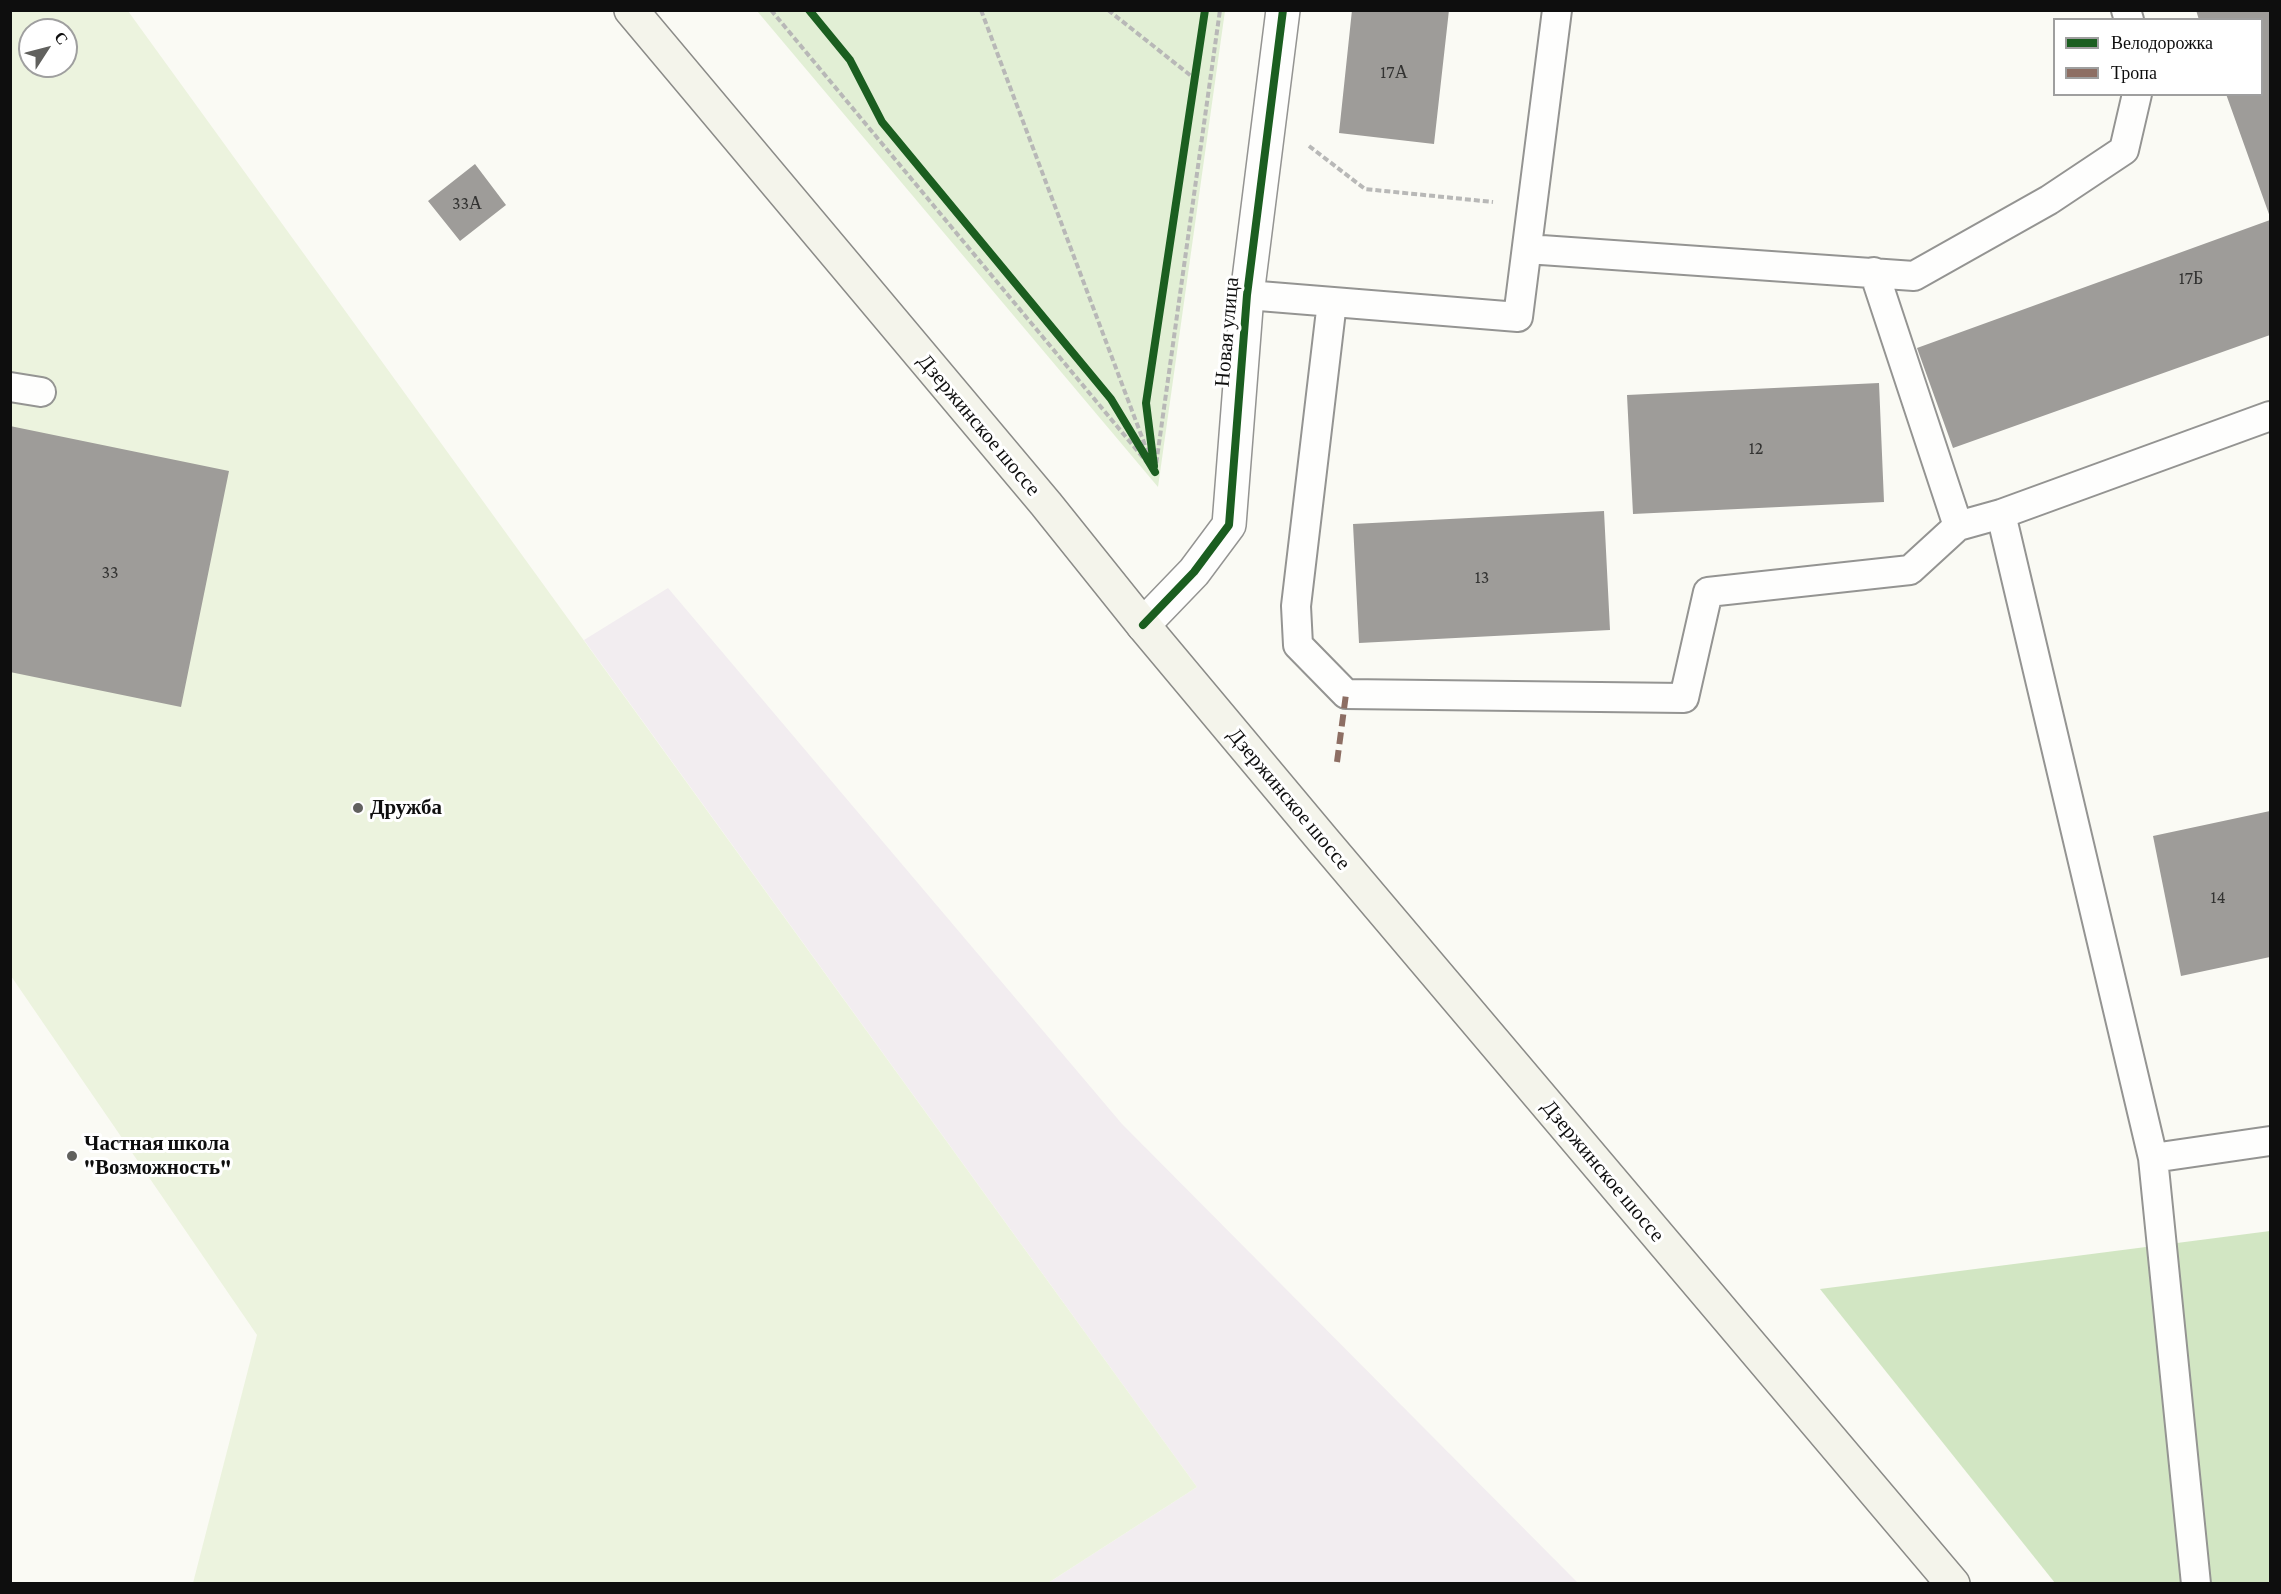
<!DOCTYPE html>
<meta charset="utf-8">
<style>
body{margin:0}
#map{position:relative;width:2281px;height:1594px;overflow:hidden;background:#fafaf4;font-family:"Crimson Pro",serif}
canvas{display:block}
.frame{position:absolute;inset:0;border:12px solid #0e0e0e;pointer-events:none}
.legend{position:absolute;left:2053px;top:18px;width:210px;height:78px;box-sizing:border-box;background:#fff;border:2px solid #9f9f9f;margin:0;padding:8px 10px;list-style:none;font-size:18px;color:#0e0e0e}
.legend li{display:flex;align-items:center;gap:12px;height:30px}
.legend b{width:30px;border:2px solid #9f9f9f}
.north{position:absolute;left:18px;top:18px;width:60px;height:60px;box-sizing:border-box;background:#fff;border:2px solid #9f9f9f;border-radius:50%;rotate:54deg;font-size:16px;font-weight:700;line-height:24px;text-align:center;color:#0e0e0e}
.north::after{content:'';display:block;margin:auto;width:21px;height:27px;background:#61615e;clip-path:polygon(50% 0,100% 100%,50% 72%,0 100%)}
</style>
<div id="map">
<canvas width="2281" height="1594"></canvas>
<div class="frame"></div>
<ul class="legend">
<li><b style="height:8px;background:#1b5e20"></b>Велодорожка</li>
<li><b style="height:8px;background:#8d6e63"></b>Тропа</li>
</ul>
<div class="north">С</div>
</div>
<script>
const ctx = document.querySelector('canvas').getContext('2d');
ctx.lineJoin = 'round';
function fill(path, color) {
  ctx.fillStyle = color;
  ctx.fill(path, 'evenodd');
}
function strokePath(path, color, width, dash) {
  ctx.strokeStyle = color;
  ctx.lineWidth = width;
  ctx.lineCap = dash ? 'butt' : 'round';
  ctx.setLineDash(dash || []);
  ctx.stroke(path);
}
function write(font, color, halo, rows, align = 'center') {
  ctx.font = font + ' "Crimson Pro",serif';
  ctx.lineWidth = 6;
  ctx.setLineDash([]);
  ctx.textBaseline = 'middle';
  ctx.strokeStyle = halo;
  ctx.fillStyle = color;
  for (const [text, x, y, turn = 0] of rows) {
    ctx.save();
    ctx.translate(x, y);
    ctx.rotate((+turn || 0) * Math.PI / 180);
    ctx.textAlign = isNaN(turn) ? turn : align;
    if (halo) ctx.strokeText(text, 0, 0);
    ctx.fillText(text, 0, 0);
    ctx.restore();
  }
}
fill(new Path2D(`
 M668 588 1122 1124 1578 1583H1048L1197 1487 584 640Z`), '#f2edf0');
fill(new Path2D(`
 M757 11H1225L1158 487Z`), '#e2efd5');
fill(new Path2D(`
 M2270 1231V1583H2055L1820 1289Z`), '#d2e6c3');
fill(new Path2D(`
 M10 11H128L1197 1487 1048 1583H193L257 1335 11 976ZM30 30H66V66H30Z`), '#ecf3de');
fill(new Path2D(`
 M1352 10H1449L1434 144 1339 133Z
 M2196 10H2270V217L2226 94H2262V20H2199Z
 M475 164 506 205 460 241 428 201Z
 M2270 220V335L1953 448 1917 348Z
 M1879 383 1884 502 1633 514 1627 395Z
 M10 426 229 471 181 707 10 672Z
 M1604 511 1610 630 1359 643 1353 524Z
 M2270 811V957L2181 976 2153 836Z`), '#9e9c99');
const lane = new Path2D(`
 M2126 10 2129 20
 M1527 249 1914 276 2049 200 2124 150 2137 94
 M1874 272 1958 526
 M1247 295 1518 317 1557 10
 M1332 302 1296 606 1298 645 1346 694 1684 698 1708 592 1910 570 1958 526 2001 514 2270 416
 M10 387 41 392
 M2001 514 2153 1158 2196 1584
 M2153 1158 2270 1141`);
const street = new Path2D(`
 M1143 625 1194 572 1229 525 1247 295 1283 10`);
const secondary = new Path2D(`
 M631 10 1046 504 1143 625 1323 840 1953 1584`);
strokePath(lane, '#949492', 32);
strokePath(street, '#949492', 36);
strokePath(secondary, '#8b8b88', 36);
strokePath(new Path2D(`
 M771 10 1155 472
 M981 10 1154 469
 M1108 10 1195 79
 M1309 146 1365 189 1493 202
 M1155 472 1220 10`), '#b8b8b7', 4, [6, 3]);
strokePath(lane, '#fefefd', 28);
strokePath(street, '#fefefd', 33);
strokePath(secondary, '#f4f4eb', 33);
strokePath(new Path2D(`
 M1337 762 1346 694`), '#8d6e63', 6, [12, 6]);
strokePath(new Path2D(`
 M809 10 850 60 882 122 1111 399 1155 472
 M1154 466 1146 403 1205 10
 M1143 625 1194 572 1229 525 1247 295 1283 10`), '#1b5e20', 8);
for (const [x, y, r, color] of [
 [358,808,6,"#61615e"],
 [72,1156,6,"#61615e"]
]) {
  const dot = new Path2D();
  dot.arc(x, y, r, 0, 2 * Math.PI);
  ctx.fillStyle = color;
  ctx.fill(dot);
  strokePath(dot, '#fff', 2);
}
write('18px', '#323231', null, [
 ["17А",1394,72],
 ["33А",467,203],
 ["17Б",2191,278],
 ["12",1756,448],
 ["33",110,572],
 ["13",1482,577],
 ["14",2218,897]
]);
write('21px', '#0e0e0e', '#fff', [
 ["Новая улица",1227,332,-85],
 ["Дзержинское шоссе",979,425,50],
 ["Дзержинское шоссе",1289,799,50],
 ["Дзержинское шоссе",1603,1171,50]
]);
write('bold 21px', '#0e0e0e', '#fff', [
 ["Дружба",370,808],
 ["Частная школа",84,1144],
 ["\"Возможность\"",84,1168]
], 'left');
</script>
